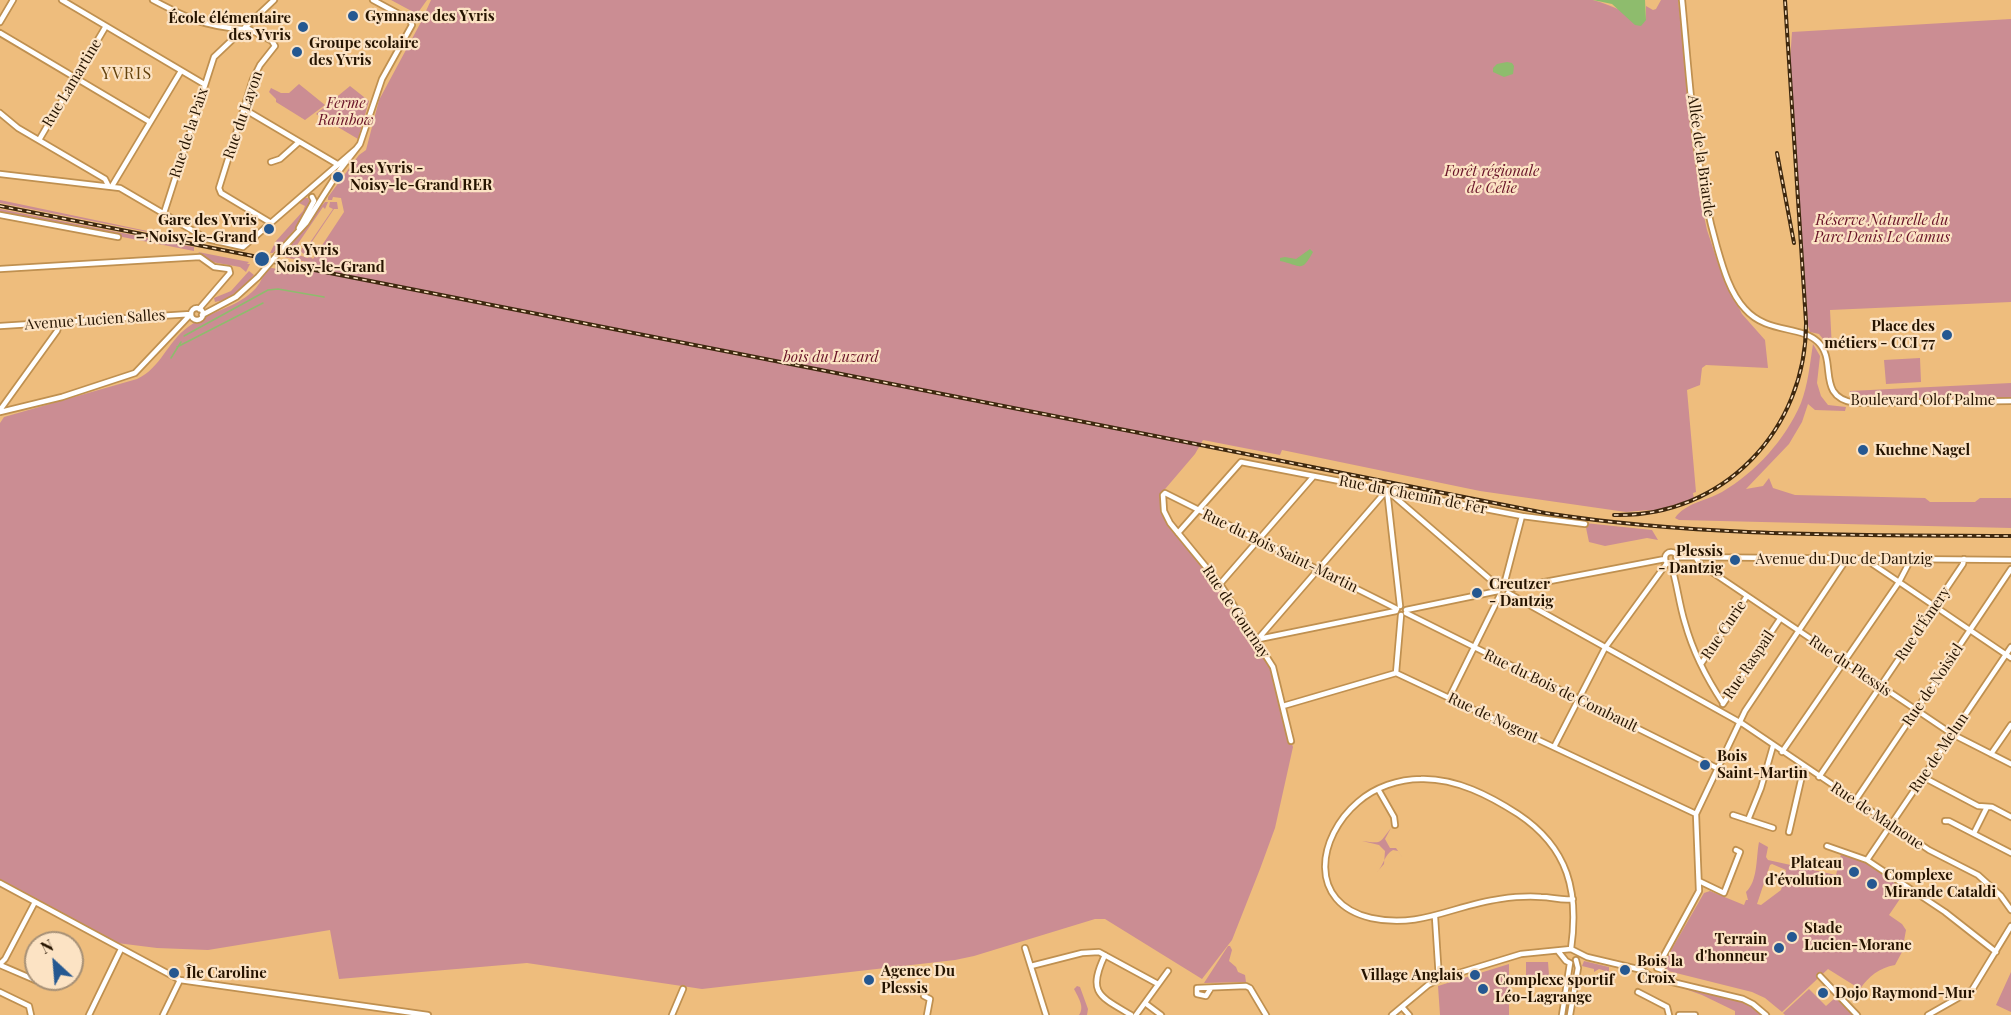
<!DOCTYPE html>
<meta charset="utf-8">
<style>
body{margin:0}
#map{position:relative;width:2011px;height:1015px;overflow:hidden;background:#eebd7d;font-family:"Playfair Display",serif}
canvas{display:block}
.north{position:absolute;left:24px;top:931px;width:60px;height:60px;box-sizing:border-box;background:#fce3c4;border:2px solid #a69076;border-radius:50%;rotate:334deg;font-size:16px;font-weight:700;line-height:24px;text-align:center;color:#261400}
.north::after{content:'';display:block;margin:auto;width:21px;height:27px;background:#255891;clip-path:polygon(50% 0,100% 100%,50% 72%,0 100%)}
</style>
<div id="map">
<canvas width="2011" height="1015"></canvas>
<div class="north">N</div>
</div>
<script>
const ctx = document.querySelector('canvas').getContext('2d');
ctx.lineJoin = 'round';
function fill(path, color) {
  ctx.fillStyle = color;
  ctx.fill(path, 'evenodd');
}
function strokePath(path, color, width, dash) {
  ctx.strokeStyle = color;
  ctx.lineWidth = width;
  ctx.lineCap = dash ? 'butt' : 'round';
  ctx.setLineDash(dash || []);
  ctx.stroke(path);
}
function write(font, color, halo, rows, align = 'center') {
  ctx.font = font + ' "Playfair Display",serif';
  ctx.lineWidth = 4.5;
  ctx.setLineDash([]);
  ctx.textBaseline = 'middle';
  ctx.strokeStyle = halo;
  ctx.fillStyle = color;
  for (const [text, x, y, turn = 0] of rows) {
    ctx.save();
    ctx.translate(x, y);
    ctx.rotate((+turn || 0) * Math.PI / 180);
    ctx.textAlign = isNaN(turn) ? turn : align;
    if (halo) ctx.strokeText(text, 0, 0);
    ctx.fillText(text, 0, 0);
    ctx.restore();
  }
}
fill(new Path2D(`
 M391 0H427L417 14Z
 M431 0H1593C1612 5 1627 14 1646 20V6L1653 10 1656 9 1661 0H1678L1700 197 1707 230 1719 266 1742 314 1765 340 1768 368 1706 365 1702 368 1700 385 1687 390 1696 492 1693 493 1694 499 1654 511 1649 510 1626 512 1480 491 1282 450 1280 455 1203 440 1195 454 1160 495 1163 513 1173 531 1226 597 1272 668 1281 698 1282 715 1293 747 1275 828 1260 869 1232 940 1202 979 1105 919H1095L974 956 955 960 702 989 527 963 339 979 330 930 208 950 157 948 117 943 0 879V423L4 417 137 379C161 368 167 342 188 327 209 311 238 308 256 288 261 282 264 274 267 267L308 275 312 263 279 256 283 250 308 258 309 256 313 259 344 212 341 198 333 197 332 200H328V197L359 155 366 150 379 100 421 22Z
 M2011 19V302L1830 310 1832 349 1830 348 1819 334 1810 332 1808 326 1790 61 1792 32Z
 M299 84 325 105 305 120 276 102V99L269 92 271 88 281 93H289Z
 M350 86 369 101 358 139 316 114Z
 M304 198H308L310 203 297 227 273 253H270L276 241 303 211 305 206 299 203Z
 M0 200 204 243 0 203Z
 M325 202H328L325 209 323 207 295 248 297 251 285 248Z
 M330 202H337L338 209H334L305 252H309L304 254 301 252 302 248 307 247 333 209 329 207Z
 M0 209 194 247V251L0 213Z
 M198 252 249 262 247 264H250L246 272 240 267 212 262Z
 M249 271 254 275C244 287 230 300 215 302L214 298 231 291Z
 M1813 344 1820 356 1817 383 1821 396 1828 405 1846 407 1845 411 1815 410 1808 404 1802 422 1789 444 1746 489 1763 486 1769 478 1773 488 1795 495 1925 498 1930 502H1975L1980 498H2011V528L1679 520 1675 518C1685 503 1706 501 1722 492 1756 472 1785 440 1801 403 1808 385 1810 363 1813 344Z
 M1920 358 1921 382 1886 384 1884 360Z
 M2011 383V398L2009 399 1850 400V391Z
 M1585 523 1652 530 1658 540 1647 538 1605 546 1589 542Z
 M1391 828 1385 839 1390 848H1396L1405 861 1398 851 1393 850C1384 855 1384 865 1377 872L1384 864 1385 851 1379 845 1362 841C1383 844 1379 843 1391 828Z
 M1759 842 1768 847 1766 857 1768 860 1836 875 1841 854 1866 863 1906 890 1889 915 1902 924 1906 930 1902 952 1895 965C1879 968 1869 976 1860 989L1828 969 1782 1012 1765 998 1752 992 1668 971 1664 966 1666 959 1704 893 1710 891 1744 905 1746 900H1748L1746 892C1758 881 1756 857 1759 842ZM1772 864 1786 870 1781 890 1761 905 1757 904 1770 865Z
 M1228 946H1230L1232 950 1229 961 1236 967 1238 972 1245 975 1246 982 1204 983Z
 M1584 961 1609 967V972L1599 969 1594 972V969L1582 966Z
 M1526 962H1548L1549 975 1526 976Z
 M1509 964V1015H1440L1438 986Z
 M2011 972V1012L1996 1005Z
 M1674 985 1745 1003 1754 1007 1763 1015H1735V1011L1702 995Z
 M1077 986 1080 987 1088 1009 1087 1015H1066H1079C1085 1007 1078 997 1074 989Z
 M1809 989 1826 1006 1836 997 1853 1015H1785L1783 1013Z`), '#cb8d93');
fill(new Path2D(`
 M1593 0H1645L1646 20 1641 26 1635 25 1612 4Z
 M1507 62 1512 63 1514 66 1513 74 1504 77 1493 72V68L1497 64Z
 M1310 249 1313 252C1301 274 1301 265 1280 261V258L1285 257 1296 259Z`), '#8ebc6d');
strokePath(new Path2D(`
 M184 336 268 290 278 289 324 297
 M177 347 263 303
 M171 358 181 342`), '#8ebc6d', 1.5);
const minor = new Path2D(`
 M62 0 204 84
 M153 0C187 18 203 26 242 29
 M1682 0C1690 83 1694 167 1717 247 1723 268 1730 293 1745 309 1767 334 1800 325 1818 342 1838 361 1815 397 1855 403L2011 401
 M0 22 13 0
 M245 27 272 41 275 46 260 65 253 79 219 188 221 193 271 223
 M0 33 150 122
 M244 109 337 164
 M0 113 18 128 105 179 108 185
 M39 140 106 26
 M271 162 280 159 299 142
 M0 174 120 188 207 239 243 247 356 149
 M112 186 181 71
 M164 213 214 57 274 0
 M0 215 118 237
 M299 228 314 201 312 197
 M283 248 306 223 339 171 360 144 382 79 412 25 410 20 373 0
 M0 269 200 257 214 267 229 269 230 273 199 309
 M191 314a6 6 0 1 1 12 0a6 6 0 1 1-12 0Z
 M202 315 236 297 258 277
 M0 326 191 314
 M0 410 57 331 60 322
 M0 412 62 397 135 373 190 315
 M1387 490 1400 606
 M1389 492 1499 587
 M1178 533 1241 462 1522 516 1585 524
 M1665 558a6 6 0 1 1 12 0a6 6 0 1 1-12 0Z
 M1676 557 2011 560
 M1696 558 1700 564 1952 734 2011 764
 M1867 559 1871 563 2011 658
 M1671 564C1677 583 1679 604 1685 623 1693 652 1707 679 1723 703
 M1220 584 1313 477
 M1504 585 1522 516
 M1508 589 1665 559
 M1508 593 1743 724 1929 850 1978 875 2001 896 2011 910
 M1406 610 1498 591
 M1406 613 1717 768
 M1259 639 1396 611
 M1257 640 1387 490
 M1701 664 1747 596
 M1396 673 1401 615
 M1449 698 1500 595
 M1723 704 1780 619
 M1283 706 1396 673 1696 814
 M1291 741 1273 667 1220 584 1170 523 1164 511 1163 495 1165 493 1397 609
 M1554 747 1605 648 1667 563
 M1782 752 1899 582 1911 559
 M1991 754 2011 725
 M1819 777 1963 564 1964 559
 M1923 777 1978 806 1992 807 2011 817
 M1378 789 1394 817 1395 825
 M1855 801 2011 569
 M1733 815 1773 828
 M1748 820 1761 788 1773 746
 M1945 821H1949L2011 853
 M1789 832 1804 767
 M1974 833 1987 807
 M1827 846 1867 860 1945 912 1996 952
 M1867 860 2011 647
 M1699 881 1724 893 1740 852 1736 850
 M0 883 180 980 428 1015
 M1435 917 1439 979
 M1025 948 1046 1015
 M1571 949C1579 892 1569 848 1518 814 1490 796 1456 778 1421 779 1399 779 1375 787 1358 802 1317 837 1307 903 1371 918 1420 929 1454 905 1500 899 1514 897 1528 896 1541 897 1552 897 1562 901 1573 899
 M1558 951 1566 961 1570 963
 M1105 955C1087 993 1099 996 1131 1015
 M0 964 5 959 35 902
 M0 965 35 980
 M1031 966 1082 953 1099 952 1158 984
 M1657 968 1699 891 1696 814 1745 711 1844 563 1845 559
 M1657 968 1663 970 1665 976
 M1820 976 1857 1015
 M1211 988 1206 996 1197 994V988L1246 986 1250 988 1266 1015
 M0 992 29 1006 31 1015
 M1638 992 1667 1007 1669 1015
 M924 996 930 999 927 1015
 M1145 1003 1161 1015
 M1402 1007 1409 1015
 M89 1015 121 949
 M163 1015 180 980
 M672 1015 683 989
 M1136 1015 1168 971
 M1392 1015 1428 985 1439 979 1521 954 1571 949 1587 957 1642 970 1657 981H1668L1743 999 1753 1004 1766 1015
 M1562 1015 1570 963
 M1570 1015 1578 968 1576 960
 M1679 1015H1695
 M1928 1015 1972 990 2011 926`);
strokePath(minor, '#bf9050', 8);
strokePath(minor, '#fff', 4.5);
const rail = new Path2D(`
 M1777 153 1794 243
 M0 206 253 256
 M274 262 1545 513C1699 537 1855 535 2011 536
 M1614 515C1723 518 1807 429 1806 322L1785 0`);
strokePath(rail, '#3e280f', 4);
strokePath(rail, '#fce3c4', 1.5, [4.5]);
const minorBridge = new Path2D(`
 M258 277 283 248`);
strokePath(minorBridge, '#bf9050', 8, []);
strokePath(minorBridge, '#fff', 4.5);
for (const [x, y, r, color] of [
 [353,16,6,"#255891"],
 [303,27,6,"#255891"],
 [297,52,6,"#255891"],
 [338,177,6,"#255891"],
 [269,229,6,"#255891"],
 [262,259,8,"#255891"],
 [1947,335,6,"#255891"],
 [1863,450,6,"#255891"],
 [1735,560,6,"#255891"],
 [1477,593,6,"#255891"],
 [1705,765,6,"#255891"],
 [1854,872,6,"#255891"],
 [1872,884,6,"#255891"],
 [1792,937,6,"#255891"],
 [1779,948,6,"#255891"],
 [1625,970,6,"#255891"],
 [174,973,6,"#255891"],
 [1475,975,6,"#255891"],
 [869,980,6,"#255891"],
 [1483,989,6,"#255891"],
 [1823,993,6,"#255891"]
]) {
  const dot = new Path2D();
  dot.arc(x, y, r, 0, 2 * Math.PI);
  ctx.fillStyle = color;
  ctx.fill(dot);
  strokePath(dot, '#fce3c4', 2);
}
write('bold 15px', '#261400', '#fce3c4', [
 ["Gymnase des Yvris",365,16],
 ["École élémentaire",291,18,"right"],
 ["des Yvris",291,35,"right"],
 ["Groupe scolaire",309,43],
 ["des Yvris",309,60],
 ["Les Yvris -",350,168],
 ["Noisy-le-Grand RER",350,185],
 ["Gare des Yvris",257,220,"right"],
 ["– Noisy-le-Grand",257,237,"right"],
 ["Les Yvris",276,250],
 ["Noisy-le-Grand",276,267],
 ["Place des",1935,326,"right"],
 ["métiers - CCI 77",1935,343,"right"],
 ["Kuehne Nagel",1875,450],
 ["Plessis",1723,551,"right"],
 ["- Dantzig",1723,568,"right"],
 ["Creutzer",1489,584],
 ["- Dantzig",1489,601],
 ["Bois",1717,756],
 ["Saint-Martin",1717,773],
 ["Plateau",1842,863,"right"],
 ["d’évolution",1842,880,"right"],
 ["Complexe",1884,875],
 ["Mirande Cataldi",1884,892],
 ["Stade",1804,928],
 ["Lucien-Morane",1804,945],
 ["Terrain",1767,939,"right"],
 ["d'honneur",1767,956,"right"],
 ["Bois la",1637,961],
 ["Croix",1637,978],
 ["Agence Du",881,971],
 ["Plessis",881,988],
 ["Île Caroline",186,973],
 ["Village Anglais",1463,975,"right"],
 ["Complexe sportif",1495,980],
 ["Léo-Lagrange",1495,997],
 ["Dojo Raymond-Mur",1835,993]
], 'left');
write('15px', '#261400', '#fce3c4', [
 ["Rue Lamartine",72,83,-59],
 ["Rue du Layon",243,115,-71],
 ["Rue de la Paix",189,133,-72],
 ["Allée de la Briarde",1701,156,82],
 ["Avenue Lucien Salles",95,320,-4],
 ["Boulevard Olof Palme",1923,400],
 ["Rue du Chemin de Fer",1413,495,11],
 ["Rue du Bois Saint-Martin",1280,551,26],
 ["Avenue du Duc de Dantzig",1844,559],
 ["Rue de Gournay",1236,612,56],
 ["Rue d'Émery",1923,624,-56],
 ["Rue Curie",1724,630,-56],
 ["Rue Raspail",1749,665,-56],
 ["Rue du Plessis",1850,666,34],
 ["Rue de Noisiel",1933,685,-56],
 ["Rue du Bois de Combault",1561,691,26],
 ["Rue de Nogent",1493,718,25],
 ["Rue de Melun",1939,753,-56],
 ["Rue de Malnoue",1877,816,34]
]);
write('italic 15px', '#681227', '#fce3c4', [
 ["Ferme",346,103],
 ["Rainbow",346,120],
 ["Forêt régionale",1492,171],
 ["de Célie",1492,188],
 ["Réserve Naturelle du",1882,220],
 ["Parc Denis Le Camus",1882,237],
 ["bois du Luzard",831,357]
]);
ctx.letterSpacing = '1.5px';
write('16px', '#63420d', '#fce3c4', [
 ["YVRIS",127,74]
]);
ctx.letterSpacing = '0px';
</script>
